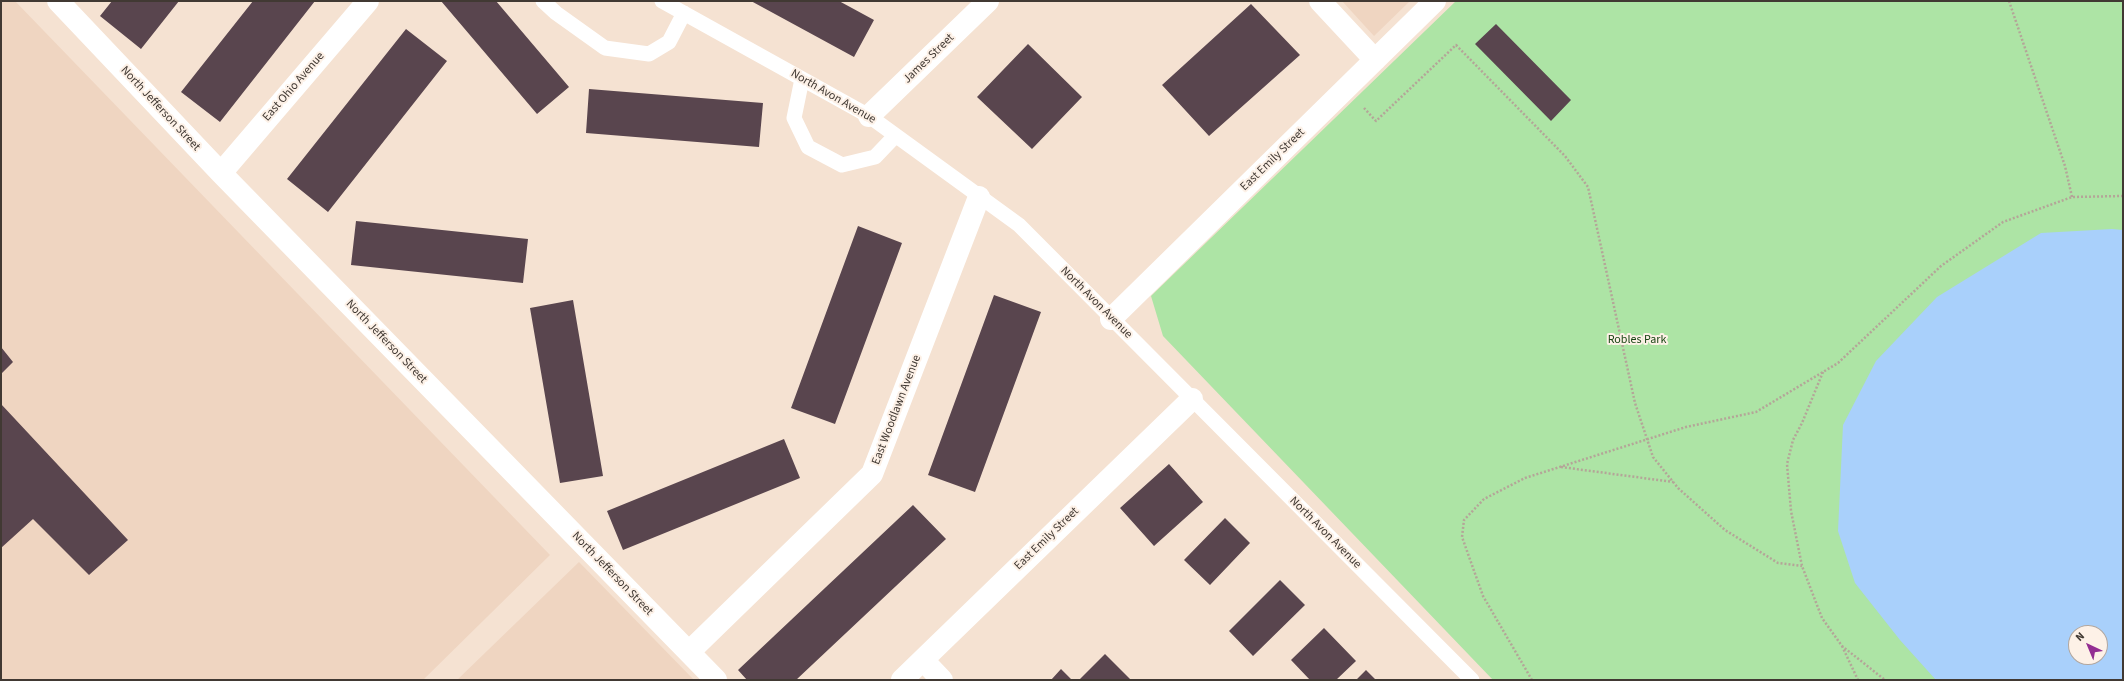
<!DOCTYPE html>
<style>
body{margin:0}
#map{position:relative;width:2124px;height:681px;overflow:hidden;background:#f5e2d2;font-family:"Source Sans 3",sans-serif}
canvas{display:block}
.frame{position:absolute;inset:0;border:2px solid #413933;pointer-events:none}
.north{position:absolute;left:2068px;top:625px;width:40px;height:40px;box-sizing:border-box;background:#fdf1e7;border:1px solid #b2a79f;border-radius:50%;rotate:316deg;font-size:11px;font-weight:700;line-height:16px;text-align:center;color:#413933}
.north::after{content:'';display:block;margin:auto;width:14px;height:18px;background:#932d92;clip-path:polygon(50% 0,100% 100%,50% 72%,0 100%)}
</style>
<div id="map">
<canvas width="2124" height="681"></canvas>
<div class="frame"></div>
<div class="north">N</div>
</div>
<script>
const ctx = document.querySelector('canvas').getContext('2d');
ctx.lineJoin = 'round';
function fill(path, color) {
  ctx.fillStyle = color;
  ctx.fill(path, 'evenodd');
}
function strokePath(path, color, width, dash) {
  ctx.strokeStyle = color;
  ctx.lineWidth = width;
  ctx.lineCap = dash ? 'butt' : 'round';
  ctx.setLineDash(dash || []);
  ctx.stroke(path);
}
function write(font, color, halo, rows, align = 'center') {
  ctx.font = font + ' "Source Sans 3",sans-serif';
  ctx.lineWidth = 4;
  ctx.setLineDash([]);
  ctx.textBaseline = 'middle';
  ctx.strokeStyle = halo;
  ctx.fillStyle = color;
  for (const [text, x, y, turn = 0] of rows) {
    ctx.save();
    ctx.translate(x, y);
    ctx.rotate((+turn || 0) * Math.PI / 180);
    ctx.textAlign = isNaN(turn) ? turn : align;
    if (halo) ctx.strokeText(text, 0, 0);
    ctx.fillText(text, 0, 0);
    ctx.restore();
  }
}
fill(new Path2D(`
 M1 1H15L550 555 423 680H1Z
 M1342 1H1410L1374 36Z
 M579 562 694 680H457Z`), '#efd5c1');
fill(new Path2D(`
 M1456 1H2123V680H1493L1163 336 1151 296ZM2076 633H2100V657H2076Z`), '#ade4a5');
fill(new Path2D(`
 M2112 229 2123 230V680H1936L1900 640 1855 583 1838 531 1843 425 1876 361 1937 297 2041 233ZM2076 633H2100V657H2076Z`), '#a9d0fb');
fill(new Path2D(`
 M112 1H179L141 49 100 16Z
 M253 1H315L220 122 181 92Z
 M441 1H496L569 87 537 114Z
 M751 1H839L874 20 854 57Z
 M1251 4 1300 55 1209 136 1162 85Z
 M1496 24 1571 100 1551 121 1475 44Z
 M406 29 447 61 328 212 287 179Z
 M1028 44 1082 97 1032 149 977 97Z
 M589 89 763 103 759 147 586 133Z
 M356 221 528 239 523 283 351 265Z
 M858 226 902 243 835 424 791 408Z
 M994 295 1041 312 975 492 928 475Z
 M573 300 603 476 560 483 530 308Z
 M1 347 13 362 1 374Z
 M1 404 128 540 89 575 33 519 1 548Z
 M784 439 800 478 623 550 607 511Z
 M1169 464 1203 502 1154 546 1120 508Z
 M913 505 946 539 796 680H747L738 670Z
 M1225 518 1250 543 1210 585 1184 560Z
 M1280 580 1305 605 1253 656 1229 631Z
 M1324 628 1356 661 1336 680H1310L1291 660Z
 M1105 654 1131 680H1079Z
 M1061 669 1072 680H1051Z
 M1366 670 1376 680H1356Z`), '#59454e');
strokePath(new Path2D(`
 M2009 1 2065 166 2072 197
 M1364 108 1376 121 1456 45 1565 156 1588 187 1635 403 1653 457 1678 488 1725 530 1778 563 1802 566
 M1823 372 1802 423 1793 440 1787 464 1791 511 1802 566 1822 618 1842 646 1885 680
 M1561 467 1673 482
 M1842 646 1858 680
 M1532 680 1483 596 1462 537 1464 520 1484 499 1525 478 1686 427 1756 412 1838 363 1941 266 2003 222 2072 197 2123 196`), '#b4a598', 2.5, [2, 2]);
strokePath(new Path2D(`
 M543 1 556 13 605 48 649 54 669 42 684 13
 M662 1 869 116 1019 225 1472 680
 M802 79 794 118 808 147 842 165 875 157 895 136`), '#fff', 15);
strokePath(new Path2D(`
 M58 1 221 173 716 680
 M1320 1 1375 60
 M869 116 988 1
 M221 173 368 1
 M1111 319 1435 1
 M689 652 872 474 979 197
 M923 660 942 680
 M902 680 1192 399`), '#fff', 22);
write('12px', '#413933', '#fdf1e7', [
 ["James Street",929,59,-44],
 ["East Ohio Avenue",294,87,-49],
 ["North Avon Avenue",833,97,30],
 ["North Jefferson Street",160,109,47],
 ["East Emily Street",1273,160,-44],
 ["North Avon Avenue",1096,303,45],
 ["North Jefferson Street",386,342,46],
 ["East Woodlawn Avenue",897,410,-69],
 ["North Avon Avenue",1325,533,45],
 ["East Emily Street",1047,539,-44],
 ["North Jefferson Street",612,574,46]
]);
write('12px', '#194514', '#fdf1e7', [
 ["Robles Park",1637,340]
]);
</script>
